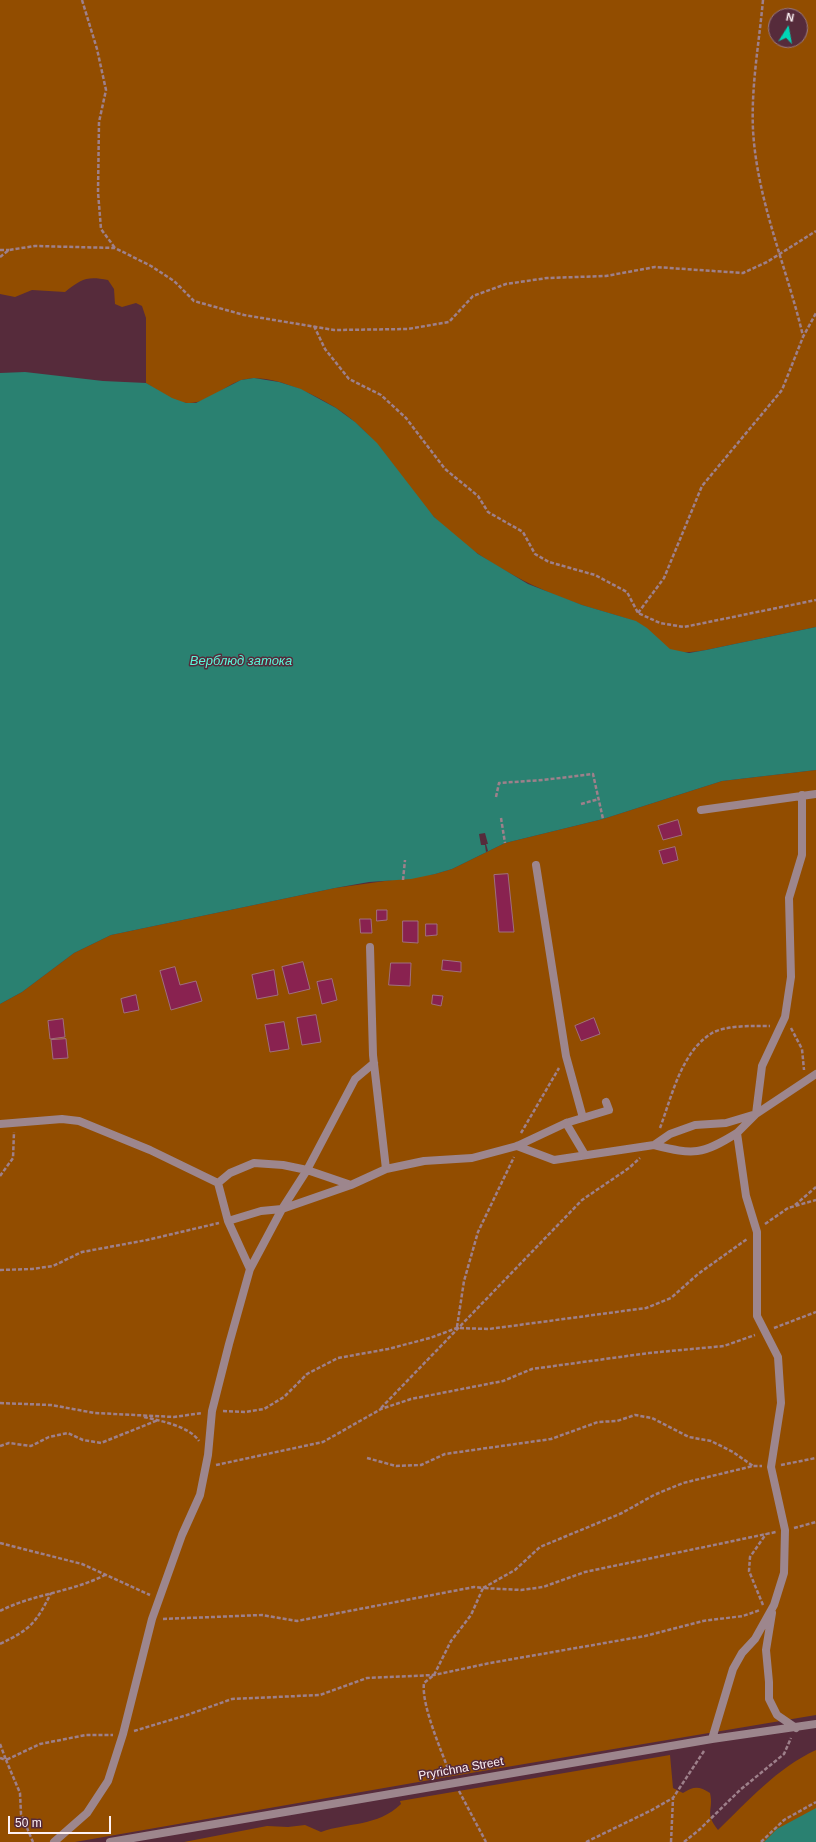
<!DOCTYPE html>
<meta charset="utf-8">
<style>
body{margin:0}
#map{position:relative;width:816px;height:1842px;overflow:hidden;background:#562b3b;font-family:Helvetica,sans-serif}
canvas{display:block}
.north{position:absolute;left:768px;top:8px;width:40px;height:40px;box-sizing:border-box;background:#562b3b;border:1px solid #997a85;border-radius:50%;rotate:11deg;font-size:11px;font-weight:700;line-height:16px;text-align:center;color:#fdf1f4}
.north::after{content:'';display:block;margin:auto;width:14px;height:18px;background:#00d5b7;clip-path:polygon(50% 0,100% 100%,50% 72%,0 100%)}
.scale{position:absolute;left:8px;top:1816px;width:103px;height:18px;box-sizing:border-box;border:2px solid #fdf1f4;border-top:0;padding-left:5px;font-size:12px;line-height:14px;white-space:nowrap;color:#fdf1f4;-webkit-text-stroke:3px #562b3b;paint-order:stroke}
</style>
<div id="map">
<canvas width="816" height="1842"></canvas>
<div class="north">N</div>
<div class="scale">50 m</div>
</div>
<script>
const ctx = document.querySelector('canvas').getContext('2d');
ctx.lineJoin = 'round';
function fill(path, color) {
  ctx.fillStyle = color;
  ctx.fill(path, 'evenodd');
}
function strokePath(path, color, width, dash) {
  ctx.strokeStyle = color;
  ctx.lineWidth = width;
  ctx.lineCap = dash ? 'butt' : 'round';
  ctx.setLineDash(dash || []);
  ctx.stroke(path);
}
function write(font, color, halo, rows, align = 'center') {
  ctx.font = font + ' Helvetica,sans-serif';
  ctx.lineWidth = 3;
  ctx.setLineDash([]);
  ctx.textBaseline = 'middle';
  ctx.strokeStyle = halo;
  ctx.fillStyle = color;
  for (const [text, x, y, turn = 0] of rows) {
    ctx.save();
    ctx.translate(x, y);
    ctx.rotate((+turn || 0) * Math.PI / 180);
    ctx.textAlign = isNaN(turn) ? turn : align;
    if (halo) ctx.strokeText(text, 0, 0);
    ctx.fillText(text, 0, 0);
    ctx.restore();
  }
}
fill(new Path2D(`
 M0 0H816V627L706 650C692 652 675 655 664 646 658 641 654 634 647 630 643 626 638 622 633 621 616 614 599 611 582 605 533 589 469 555 434 517 400 480 381 437 336 408 314 394 266 370 239 381 223 387 206 404 188 403 173 403 158 390 146 383V318L142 306 136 303 122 307 115 304 114 289 108 280C86 276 82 279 65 292L32 290 15 297 0 294ZM776 16H800V40H776Z
 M816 770V1715L447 1777 75 1842H0V1004L22 992 74 953 111 935 335 888 435 874 452 869 505 843 603 819 722 781Z
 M816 1750V1842H184L267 1826 288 1827 305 1825 321 1832C349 1822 377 1827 401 1804L400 1801 670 1755 673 1788 683 1793C694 1786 699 1786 710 1793 714 1811 704 1812 718 1830 748 1801 777 1768 816 1750Z`), '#924d00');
fill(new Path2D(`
 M25 372 103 381 146 383 172 398 186 403H196L241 380 254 378 279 382 301 389 336 408 355 422 377 443 434 517 478 554 528 584 582 605 636 621 647 628 670 649 689 653 706 650 816 627V770L722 781 603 819 505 843 452 869 435 874 411 879 369 882 335 888 111 935 74 953 22 992 0 1004V373Z
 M816 1808V1842H764L777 1829Z`), '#2a8171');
fill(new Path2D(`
 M485 833 488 844H486L488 851 486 852 485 845H481L479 834Z`), '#562b3b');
const building = new Path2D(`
 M678 820 682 835 663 840 658 826Z
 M675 847 678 860 663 864 659 851Z
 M508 874 514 932H499L494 875Z
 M377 910H387V920L377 921Z
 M360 919H371L372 933H361Z
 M403 921H418V943L403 942Z
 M426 924H437V935L426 936Z
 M443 960 461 962V972L442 970Z
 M303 962 310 989 289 994 282 967Z
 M391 963H411L410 986 389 985Z
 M175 967 180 985 196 981 202 1001 171 1010 160 971Z
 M274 970 278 995 257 999 252 975Z
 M332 979 337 1000 322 1004 317 982Z
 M136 995 139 1010 124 1013 121 999Z
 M433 995 443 996 441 1006 432 1004Z
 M316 1015 321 1042 302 1045 297 1018Z
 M594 1018 600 1034 581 1041 575 1026Z
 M63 1019 65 1037 50 1039 48 1021Z
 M284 1022 289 1049 270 1052 265 1025Z
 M66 1039 68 1058 53 1059 51 1040Z`);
fill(building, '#892250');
strokePath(building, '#a06e7e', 1);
strokePath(new Path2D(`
 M82 0 97 49 106 90 99 122 98 192 101 229 115 248
 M763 0C759 44 751 86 753 130 757 201 787 268 803 336
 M0 250H9
 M0 257 9 250 35 246 115 248 151 266 174 281 194 301 244 315 334 330 408 329 449 322 473 296 506 284 547 278 606 276 655 267 743 273 767 262 816 231
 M314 326 325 349 349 379 381 395 406 418 445 469 478 496 488 512 523 532 535 554 549 562 595 575 627 592 638 613 660 623 684 627 816 600
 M638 613 664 578 702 486 782 390 803 337 816 313
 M496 797 499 783 543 780 593 774 603 819
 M581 804 599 799
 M501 818 505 843
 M403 880 405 860
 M791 1028 802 1049 804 1070
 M660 1128C672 1096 681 1052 712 1033 726 1025 755 1026 770 1026
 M521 1133 559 1068
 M0 1176 13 1158 14 1132
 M795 1205 816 1187
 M765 1224 788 1208 816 1200
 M0 1270 32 1269 53 1266 82 1252 147 1240 219 1223
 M457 1327 464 1281 478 1232 514 1157
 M774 1328 816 1312
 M0 1403 51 1405 95 1413 174 1417 202 1413
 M381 1408 582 1200 629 1168 640 1158
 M223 1411 245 1412 264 1409 284 1397 307 1374 338 1358 388 1349 430 1338 457 1328 489 1329 646 1308 671 1298 698 1274 747 1239
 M144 1417C161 1421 189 1426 199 1441
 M0 1446 9 1443 31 1446 49 1437 68 1433 83 1440 101 1443 158 1420
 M367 1458 396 1466 421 1465 445 1454 551 1439 598 1422 617 1421 635 1415 652 1418 689 1437 711 1441 733 1452 753 1466
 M216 1465 323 1442 381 1409 411 1399 503 1381 532 1369 649 1353 724 1346 755 1335
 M781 1465 816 1458
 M794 1528 816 1522
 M0 1543 82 1564 150 1595
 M763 1605 749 1571 750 1557 766 1534
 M0 1611C33 1594 72 1592 105 1575
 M163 1619 262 1615 297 1621 474 1587 483 1588 515 1570 540 1547 622 1513 654 1495 683 1483 753 1466H762
 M0 1644C31 1629 36 1623 51 1593
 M134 1731 187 1715 232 1699 320 1695 367 1678 434 1675 490 1663 645 1636 703 1621 743 1616 760 1610
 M0 1744 6 1760 40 1744 86 1735H113
 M0 1758 6 1760 20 1793 21 1814 33 1842
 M450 1774C442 1752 421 1705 424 1683L434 1675 451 1641 471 1615 483 1588 521 1590 543 1587 585 1572 776 1532
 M459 1791 486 1842
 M586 1842 650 1811 673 1798 704 1751
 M671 1842 673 1799
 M684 1842 699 1830 740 1790 784 1754 791 1738
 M761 1842 784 1820 816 1802`), '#9e808b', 2.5, [4, 2]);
strokePath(new Path2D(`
 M701 810 816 794
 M536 865 566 1056 583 1118
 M370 947 373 1055 386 1169
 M566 1123 585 1155
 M0 1124 62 1119 79 1121 150 1150 218 1183 230 1173 254 1163 283 1165 307 1170 351 1185
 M654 1145C694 1155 702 1155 737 1133
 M517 1146 554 1160 654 1145 670 1134 695 1125 726 1123 756 1114 816 1074
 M218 1183 228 1221 250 1269
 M228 1221 261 1211 282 1209 307 1170 355 1079 374 1063
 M772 1613 766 1650 769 1682V1699L777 1715 796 1728
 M712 1739 733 1669 742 1653 755 1639 774 1605 784 1573 785 1530 771 1467 781 1403 778 1357 757 1316V1232L746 1196 737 1133 756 1114 762 1066 785 1017 791 977 789 898 802 855V795
 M54 1842 87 1813 108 1781 123 1734 152 1619 182 1535 200 1495 208 1455 212 1411 229 1344 250 1269 282 1209 351 1185 386 1169 424 1161 472 1158 517 1146 566 1123 609 1110 606 1102
 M110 1842 712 1739 816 1724`), '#9d868d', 8);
write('12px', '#fdf1f4', '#562b3b', [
 ["Pryrichna Street",461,1769,-10]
]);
write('italic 13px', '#5af8da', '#562b3b', [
 ["Верблюд затока",241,661]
]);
</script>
